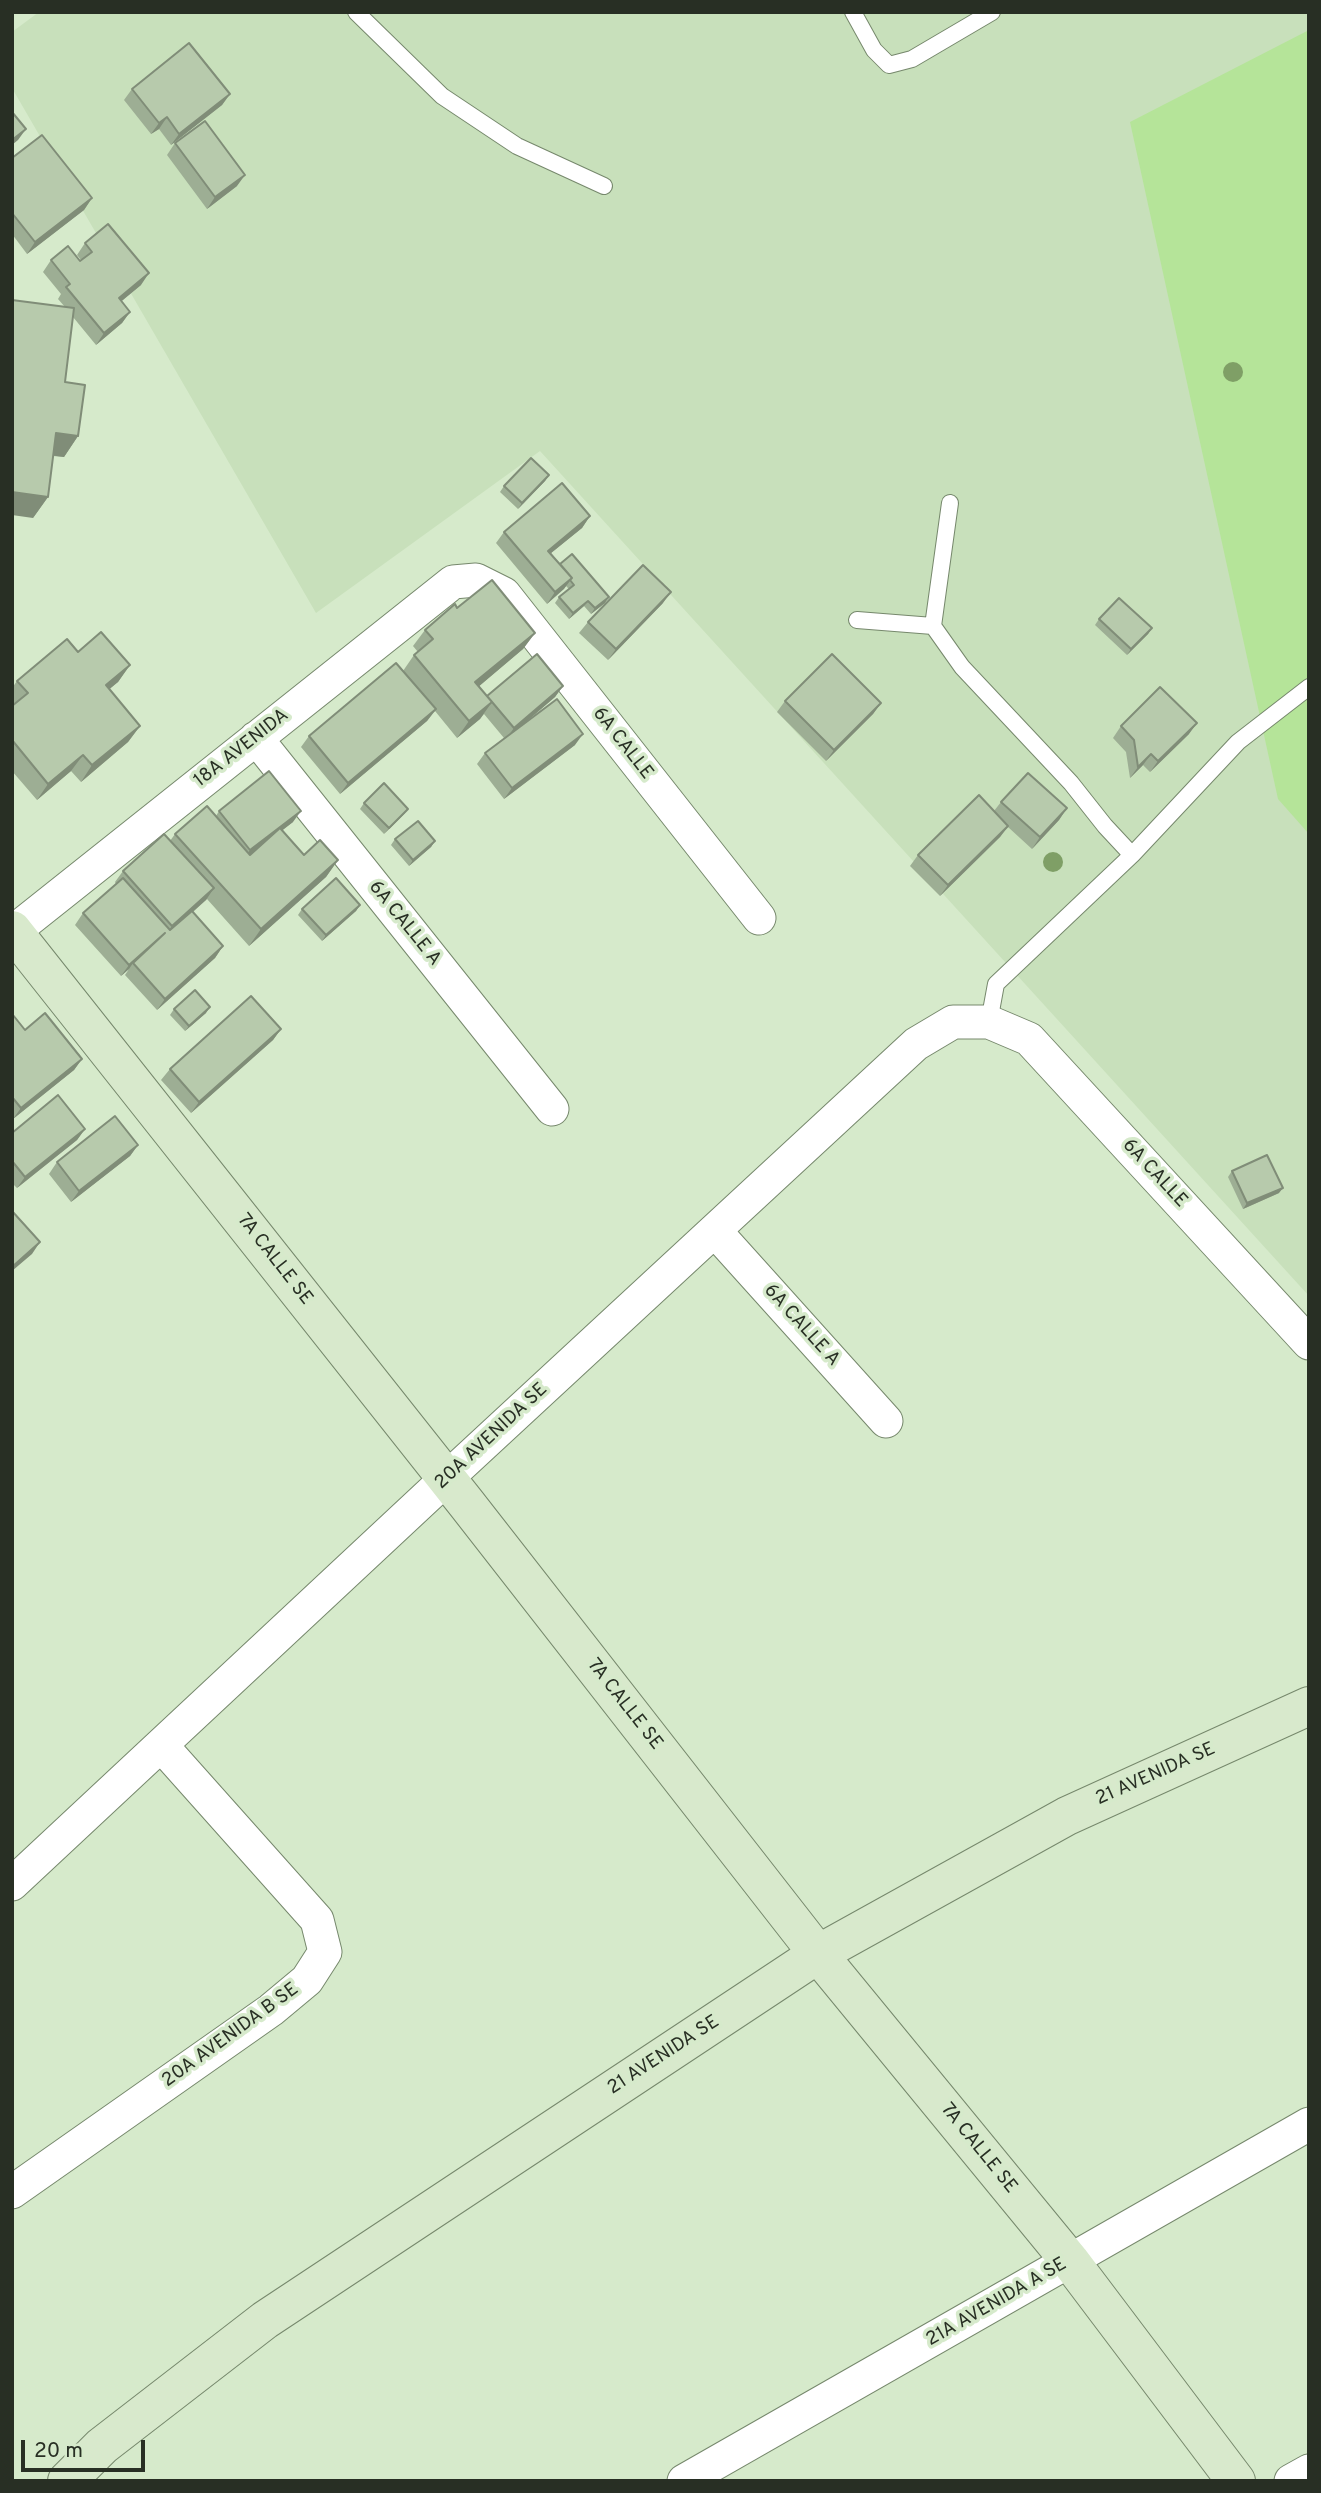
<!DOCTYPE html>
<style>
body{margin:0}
#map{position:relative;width:1321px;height:2493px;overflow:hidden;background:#d6eacb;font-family:Overpass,sans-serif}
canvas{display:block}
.frame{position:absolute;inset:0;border:14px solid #282f24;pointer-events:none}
.scale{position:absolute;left:21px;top:2440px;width:124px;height:32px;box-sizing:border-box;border:4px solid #282f24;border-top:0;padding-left:9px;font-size:21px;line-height:24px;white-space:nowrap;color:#282f24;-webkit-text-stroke:5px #d6eacb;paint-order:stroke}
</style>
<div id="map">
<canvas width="1321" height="2493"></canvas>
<div class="frame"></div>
<div class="scale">20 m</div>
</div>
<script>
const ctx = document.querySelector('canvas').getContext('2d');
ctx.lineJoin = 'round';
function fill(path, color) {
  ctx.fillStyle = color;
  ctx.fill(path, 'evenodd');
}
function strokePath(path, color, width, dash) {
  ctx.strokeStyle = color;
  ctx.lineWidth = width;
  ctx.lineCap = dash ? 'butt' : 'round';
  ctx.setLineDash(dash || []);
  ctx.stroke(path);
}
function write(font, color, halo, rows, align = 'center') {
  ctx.font = font + ' Overpass,sans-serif';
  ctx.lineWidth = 7;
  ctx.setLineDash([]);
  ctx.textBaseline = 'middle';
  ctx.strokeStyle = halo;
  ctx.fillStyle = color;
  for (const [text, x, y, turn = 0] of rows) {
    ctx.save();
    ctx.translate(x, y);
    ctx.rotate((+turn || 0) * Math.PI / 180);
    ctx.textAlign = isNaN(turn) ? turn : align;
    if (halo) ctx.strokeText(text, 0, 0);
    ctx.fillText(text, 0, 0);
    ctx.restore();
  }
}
fill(new Path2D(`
 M39 12H1309V1296L540 451 316 613 12 88V32Z`), '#c8e0bb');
fill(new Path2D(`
 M1309 30V834L1278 799 1130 122Z`), '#b5e499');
const lane = new Path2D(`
 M356 12 442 96 517 146 604 186
 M853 12 874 50 889 65 912 59 992 12
 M950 503 933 626 962 667 1071 783 1105 826 1132 855 996 984 989 1022
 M857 620 933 626
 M1132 855 1238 742 1309 687`);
const street = new Path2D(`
 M256 738 552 1109
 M13 932 453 582 476 580 504 594 759 918
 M715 1231 886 1421
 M12 1884 447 1478 916 1044 953 1022H989L1029 1039 1309 1343
 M12 2192 271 2010 307 1980 325 1952 317 1920 161 1745
 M684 2481 1309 2124
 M1291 2481 1309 2471`);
const secondary = new Path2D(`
 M12 930 466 1503 818 1954 1070 2261 1236 2481
 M67 2481 102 2446 265 2320 818 1954 1067 1816 1309 1706`);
strokePath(lane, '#76886c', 18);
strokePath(street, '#76886c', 35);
strokePath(secondary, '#76886c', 40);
strokePath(lane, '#fff', 16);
strokePath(street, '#fff', 33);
strokePath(secondary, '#d8e9cc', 38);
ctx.fillStyle = '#7f9f66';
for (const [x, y] of [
 [1233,372],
 [1053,862]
]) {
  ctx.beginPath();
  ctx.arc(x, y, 10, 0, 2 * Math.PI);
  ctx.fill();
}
fill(new Path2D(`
 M132 89 230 94 222 105 171 145 159 129 151 134 124 100Z
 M175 143 237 186 207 209 167 155Z
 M12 158 92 198 84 210 27 254 12 234Z
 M85 243 141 285 121 301 130 312 122 323 96 345 73 317 65 382 78 436 64 457 53 456 48 497 33 518 65 307 58 299 61 294 43 272 51 260 80 261 81 260 77 255Z
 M549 475 545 481 518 509 500 492 504 486Z
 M590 516 582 528 551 553 560 564 605 603 591 614 584 606 569 619 555 603 559 597 569 589 566 586 547 604 496 543 504 532Z
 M663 603 608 660 579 633 588 622Z
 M457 608 535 633 523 649 479 686 487 696 563 686 555 697 525 723 575 745 504 799 477 764 485 753 504 738 484 714 480 719 457 738 435 711 427 721 340 794 301 747 309 736 403 671 414 655 418 652 413 646 425 630Z
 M1099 619 1152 628 1148 634 1127 655 1095 625Z
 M78 652 130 665 118 682 109 689 140 726 128 742 81 782 71 771 37 800 12 771V688L17 681Z
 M785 701 881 703 873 714 826 761 777 712Z
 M1121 726 1189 734 1150 772 1143 765 1130 778 1126 752 1113 738Z
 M1001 802 1067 808 1059 820 1032 849 1008 827 1000 837 940 896 910 866 918 855 994 811Z
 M364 803 408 809 404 814 384 834 360 809Z
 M219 811 293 822 282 830 304 855 338 860 326 877 249 946 207 899 193 912 223 946 215 958 157 1010 125 975 129 969 121 976 75 925 83 913 116 884 115 882 123 871 170 841 175 834 216 816Z
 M395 839 435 841 431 847 409 866 391 845Z
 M360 905 356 911 322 941 298 915 302 909Z
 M174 1009 206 1013 185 1031 170 1015Z
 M12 1016 25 1030 82 1059 74 1070 13 1119Z
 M281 1029 273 1040 191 1113 161 1080 170 1069Z
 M85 1129 77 1140 17 1188 12 1183V1133Z
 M138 1145 130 1156 71 1202 49 1174 57 1162Z
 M1232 1171 1279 1193 1243 1209 1228 1177Z`), '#9dae94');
fill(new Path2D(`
 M230 94 222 105 171 145 179 134Z
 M167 117 159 129 151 134 159 123Z
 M26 129 18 140 12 145V140Z
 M245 175 237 186 207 209 215 197Z
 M92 198 84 210 27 254 35 242Z
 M149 273 141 285 111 310 119 298Z
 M130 312 122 323 96 345 104 333Z
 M56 433 78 436 64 457 41 454Z
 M549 475 545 481 518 509 522 503Z
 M12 492 48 497 33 518 12 515Z
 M590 516 582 528 540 562 548 551Z
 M572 578 564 589 547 604 555 592Z
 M671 592 663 603 608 660 616 649Z
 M609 597 605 603 591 614 595 608Z
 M588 601 584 606 569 619 573 613Z
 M1152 628 1148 634 1127 655 1131 649Z
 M535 633 523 649 464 699 475 682Z
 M130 665 118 682 94 702 106 685Z
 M563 686 555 697 506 739 514 728Z
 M492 702 480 719 457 738 469 721Z
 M881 703 873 714 826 761 834 750Z
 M436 709 427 721 340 794 348 783Z
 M1197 723 1189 734 1150 772 1158 761Z
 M140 726 128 742 81 782 92 765Z
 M583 734 575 745 504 799 512 788Z
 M1151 754 1143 765 1130 778 1138 767Z
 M83 755 71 771 37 800 48 784Z
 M1067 808 1059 820 1032 849 1040 837Z
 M408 809 404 814 384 834 389 828Z
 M301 811 293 822 242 862 250 850Z
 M1008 826 1000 837 940 896 948 885Z
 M435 841 431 847 409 866 413 860Z
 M338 860 326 877 249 946 261 929Z
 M214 888 206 900 164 937 172 926Z
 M360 905 356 911 322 941 326 935Z
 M165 933 133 963 129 969 121 976 129 965Z
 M223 946 215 958 157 1010 165 999Z
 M210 1007 206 1013 185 1031 189 1026Z
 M281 1029 273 1040 191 1113 199 1102Z
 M82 1059 74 1070 13 1119 21 1108Z
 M85 1129 77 1140 17 1188 25 1177Z
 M138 1145 130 1156 71 1202 79 1191Z
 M1283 1188 1279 1193 1243 1209 1247 1203Z
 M40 1242 32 1254 12 1271V1267Z`), '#808d78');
const building = new Path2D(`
 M189 43 230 94 179 134 167 117 159 123 132 89Z
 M12 112 26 129 12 140Z
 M205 121 245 175 215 197 175 143Z
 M42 135 92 198 35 242 12 213V158Z
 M108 224 149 273 119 298 130 312 104 333 66 287 70 284 51 260 68 246 80 261 92 252 85 243Z
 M12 300 74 308 65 382 85 385 78 436 56 433 48 497 12 492Z
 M531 458 549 475 522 503 504 486Z
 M562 483 590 516 548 551 572 578 555 592 504 532Z
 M572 554 609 597 595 608 588 601 573 613 559 597 574 585 570 580 572 578 560 564Z
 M643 565 671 592 616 649 588 622Z
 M492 580 535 633 475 682 492 702 469 721 414 655 433 639 425 630 455 604 457 608Z
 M1119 598 1152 628 1131 649 1099 619Z
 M101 632 130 665 106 685 140 726 92 765 83 755 48 784 12 740V706L28 693 17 681 67 639 78 652Z
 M537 654 563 686 514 728 487 696Z
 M832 654 881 703 834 750 785 701Z
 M396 663 436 709 348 783 309 736Z
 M1160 687 1197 723 1158 761 1151 754 1138 767 1134 740 1121 726Z
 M557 699 583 734 512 788 485 753Z
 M269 771 301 811 250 850 219 811Z
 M1028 773 1067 808 1040 837 1001 802Z
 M384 783 408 809 389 828 364 803Z
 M979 795 1008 826 948 885 918 855Z
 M207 806 250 855 280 828 304 855 320 840 338 860 261 929 175 834Z
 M418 821 435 841 413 860 395 839Z
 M164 834 214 888 172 926 123 871Z
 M123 878 170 930 192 911 223 946 165 999 133 963 165 933 129 965 83 913Z
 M336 878 360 905 326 935 302 909Z
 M195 990 210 1007 189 1026 174 1009Z
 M251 996 281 1029 199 1102 170 1069Z
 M45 1013 82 1059 21 1108 12 1097V1016L13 1015 25 1030Z
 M58 1095 85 1129 25 1177 12 1161V1133Z
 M115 1116 138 1145 79 1191 57 1162Z
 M1267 1155 1283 1188 1247 1203 1232 1171Z
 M12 1211 40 1242 12 1267Z`);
fill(building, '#b7caac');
strokePath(building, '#808d78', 2);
write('19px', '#282f24', '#d6eacb', [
 ["6A CALLE",622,744,52],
 ["18A AVENIDA",242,749,-38],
 ["6A CALLE A",404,924,51],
 ["6A CALLE",1154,1174,47],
 ["7A CALLE SE",274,1260,52],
 ["6A CALLE A",801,1326,48],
 ["20A AVENIDA SE",492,1437,-43],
 ["7A CALLE SE",624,1705,52],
 ["21 AVENIDA SE",1156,1775,-24],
 ["20A AVENIDA B SE",231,2036,-36],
 ["21 AVENIDA SE",664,2056,-33],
 ["7A CALLE SE",978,2149,51],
 ["21A AVENIDA A SE",997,2303,-30]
]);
</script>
